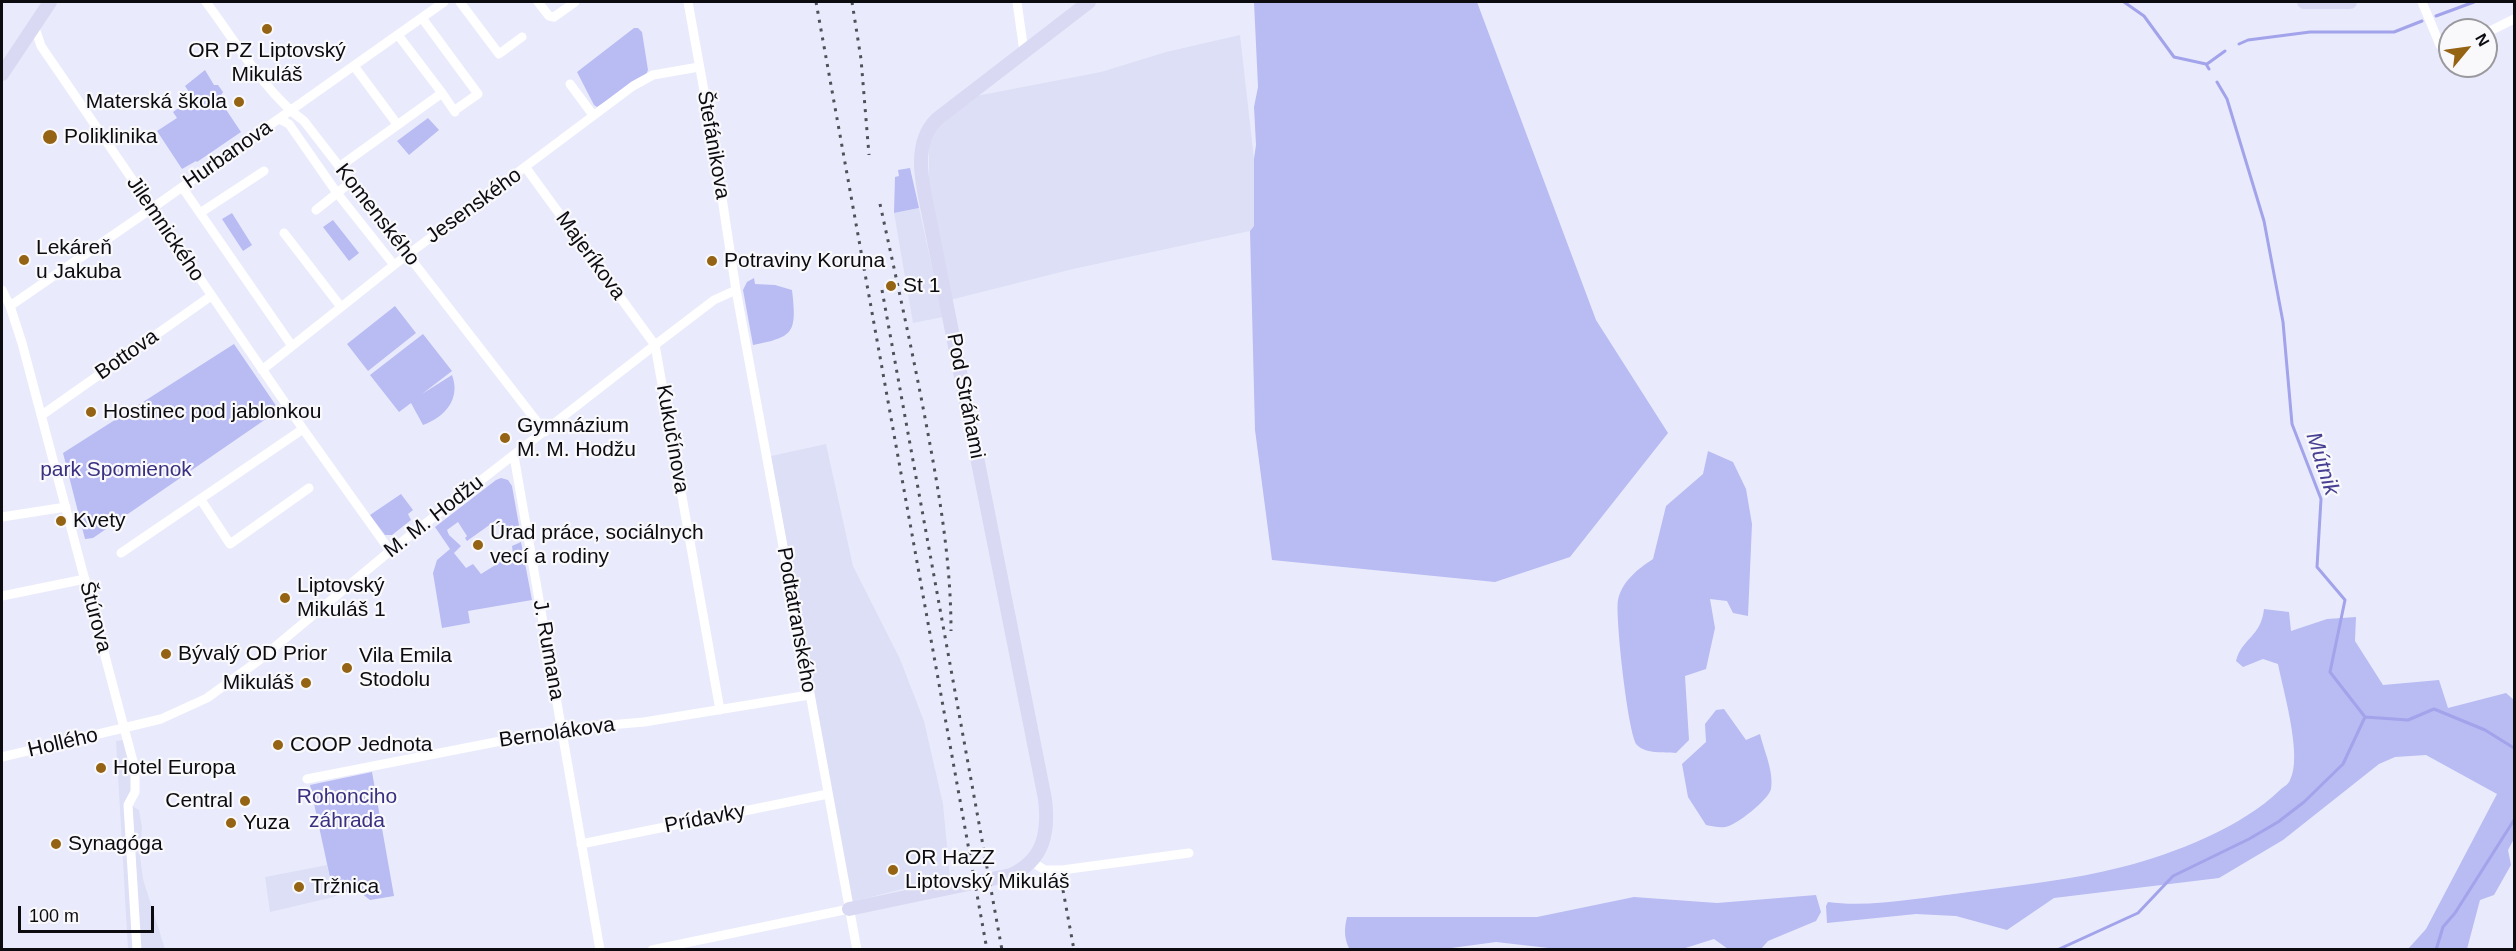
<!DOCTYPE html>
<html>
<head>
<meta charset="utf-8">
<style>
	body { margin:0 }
	#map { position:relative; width:2516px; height:951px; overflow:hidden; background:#e9ebfc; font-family:Arial,sans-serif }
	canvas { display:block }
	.frame { position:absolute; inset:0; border:3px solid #0b0b10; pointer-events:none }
	.north { position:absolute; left:2438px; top:18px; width:60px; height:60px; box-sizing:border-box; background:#f9f9fc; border:2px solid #9a9a9e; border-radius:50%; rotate:61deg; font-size:16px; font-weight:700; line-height:24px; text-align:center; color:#0b0b10 }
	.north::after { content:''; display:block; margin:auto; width:21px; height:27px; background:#946314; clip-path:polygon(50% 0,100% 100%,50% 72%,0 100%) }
	.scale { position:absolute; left:18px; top:906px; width:136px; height:27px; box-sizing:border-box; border:3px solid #0b0b10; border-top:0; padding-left:8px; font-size:18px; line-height:21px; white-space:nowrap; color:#0b0b10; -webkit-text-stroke:4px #f9f9fc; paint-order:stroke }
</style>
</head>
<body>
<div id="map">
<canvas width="2516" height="951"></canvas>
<div class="frame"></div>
<div class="north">N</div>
<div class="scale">100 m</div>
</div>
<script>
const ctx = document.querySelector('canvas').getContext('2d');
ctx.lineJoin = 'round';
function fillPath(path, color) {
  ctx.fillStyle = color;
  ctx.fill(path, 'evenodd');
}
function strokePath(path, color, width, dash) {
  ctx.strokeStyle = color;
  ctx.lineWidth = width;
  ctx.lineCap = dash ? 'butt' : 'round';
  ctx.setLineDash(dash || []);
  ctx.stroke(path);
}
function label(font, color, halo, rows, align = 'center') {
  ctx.font = font + ' Arial,sans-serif';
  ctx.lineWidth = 4.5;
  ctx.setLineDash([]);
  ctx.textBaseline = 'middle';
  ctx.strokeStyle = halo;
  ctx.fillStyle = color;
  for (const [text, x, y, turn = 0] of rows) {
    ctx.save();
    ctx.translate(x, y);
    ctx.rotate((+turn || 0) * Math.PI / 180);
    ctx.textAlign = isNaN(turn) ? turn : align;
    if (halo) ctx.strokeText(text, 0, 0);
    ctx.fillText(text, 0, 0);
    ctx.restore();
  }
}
fillPath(new Path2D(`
	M 1240,35 L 1254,159 L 1254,226 L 1250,231 L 1073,269 L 950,300 L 929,181 L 929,138 L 942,122 L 976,96 L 1101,72 L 1166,52 Z
	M 919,208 L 943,317 L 913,323 L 894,213 Z
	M 826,444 L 853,566 L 900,659 L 924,721 L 943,804 L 950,877 L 851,902 L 771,456 Z
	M 132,739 L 132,806 L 139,810 L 142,827 L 140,856 L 143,879 L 165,949 L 128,949 L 116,741 Z
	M 327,865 L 334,897 L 270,912 L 265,877 Z`), '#dddff6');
fillPath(new Path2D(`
	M 1254,2 L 1477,2 L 1596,320 L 1668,433 L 1570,557 L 1495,582 L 1272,560 L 1255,430 L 1250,231 L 1254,226 L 1254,159 L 1256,145 L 1254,107 L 1258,87 Z
	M 634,28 L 638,28 L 642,32 L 648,70 L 646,75 L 597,107 L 594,105 L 577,72 Z
	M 205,70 L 214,85 L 218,85 L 223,92 L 219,99 L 241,132 L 197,162 L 196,161 L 182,169 L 157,131 L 177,118 L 173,112 L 183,105 L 181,101 L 191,95 L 185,86 Z
	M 428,118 L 439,130 L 409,155 L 397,141 Z
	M 910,168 L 919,208 L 894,213 L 895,177 L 899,176 L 898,170 Z
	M 232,213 L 252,245 L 243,251 L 222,219 Z
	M 333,220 L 359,253 L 349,261 L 323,227 Z
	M 754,278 L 755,284 L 775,285 L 792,290 C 797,333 794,337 753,345 L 743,290 L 747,282 Z
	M 395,306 L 416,333 L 368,371 L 347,344 Z
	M 423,334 L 452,371 L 422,394 L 452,375 C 461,399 445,417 423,425 L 411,403 L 399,412 L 370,375 Z
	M 234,344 L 279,410 L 93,538 L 85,539 L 63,453 Z
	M 1708,451 L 1733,462 L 1746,489 L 1752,524 L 1748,616 L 1733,613 L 1727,601 L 1710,599 L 1715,628 L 1706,669 L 1685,676 L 1689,740 L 1676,753 C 1664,752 1646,754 1637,745 C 1628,735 1615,616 1618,600 C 1622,581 1638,569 1653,559 L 1666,506 L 1703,474 Z
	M 501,478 L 508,480 L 512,486 L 520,531 L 507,537 L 495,521 L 467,541 L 465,538 L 467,536 L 458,522 L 447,530 L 449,535 L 461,546 L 454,553 L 466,568 L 473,564 L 481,574 L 513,554 L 512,546 L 521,542 L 532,600 L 468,611 L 470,623 L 442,628 L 433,573 L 437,560 L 450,549 L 435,527 L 496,480 Z
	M 401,494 L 413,510 L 408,514 L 411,520 L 392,535 L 385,535 L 370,515 Z
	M 2264,609 L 2289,612 L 2291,631 L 2327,619 L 2356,617 L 2355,641 L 2383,685 L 2439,680 L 2448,708 L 2506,693 L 2514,700 L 2514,839 L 2508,850 L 2511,865 L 2494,895 L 2480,900 L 2467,949 L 2408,949 L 2426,929 L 2497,794 L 2426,755 L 2395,757 L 2379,764 L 2283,840 L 2219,878 L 2054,898 L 2007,930 L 1956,916 L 1916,914 L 1827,923 L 1826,906 L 1828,902 C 1869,908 1927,897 1969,892 C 2020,885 2072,880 2122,867 C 2174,854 2242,827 2280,790 C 2283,787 2289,784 2290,780 C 2303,757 2283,690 2278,664 L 2263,659 L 2243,667 L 2236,661 C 2242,638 2261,637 2264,609 Z
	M 1724,709 L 1746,740 L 1760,734 C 1764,751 1774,771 1771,789 C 1769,799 1736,826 1725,827 C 1720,828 1712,826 1706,825 L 1688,797 L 1682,764 L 1706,742 L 1705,724 L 1716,710 Z
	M 372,772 L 394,896 L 370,900 L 356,889 L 334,896 L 310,785 Z
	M 1816,895 L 1821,912 L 1816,921 L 1768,941 L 1761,949 L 1728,949 L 1714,939 L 1679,950 L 1566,950 L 1496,942 L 1444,949 L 1350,950 C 1344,939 1344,929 1347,917 L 1537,917 L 1634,897 L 1717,903 Z`), '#b9bbf3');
strokePath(new Path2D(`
	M 2124,2 L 2144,16 L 2174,57 L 2206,64 L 2209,69
	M 2436,16 L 2474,2
	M 2239,44 L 2248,40 L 2310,32 L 2394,32 L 2422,21
	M 2207,64 L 2225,51
	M 2217,82 L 2227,99 L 2264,221 L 2283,322 L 2292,424 L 2321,499 L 2317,567 L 2345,600 L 2330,672 L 2365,717 L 2408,720 L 2434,709 L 2485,730 L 2514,748
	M 2057,950 L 2138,913 L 2173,876 L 2249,839 L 2278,822 L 2304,802 L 2343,764 L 2365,717
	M 2436,950 L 2443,927 L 2455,913 L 2514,820`), '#a2a3ea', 3);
strokePath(new Path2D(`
	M 206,2 C 234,39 266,94 304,121 L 545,432
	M 460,2 L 499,54 L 522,37
	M 538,2 L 549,16 L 554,17 L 575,2
	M 688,2 L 715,152 L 736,290 L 857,950
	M 1017,2 L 1024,52
	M 2422,2 L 2440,45 L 2450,50
	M 422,18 L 478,94 L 458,108
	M 34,25 L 41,46 L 303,429 L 390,551
	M 2486,33 L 2514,19
	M 398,35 L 442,93
	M 354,66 L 397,124
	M 570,84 L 593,115
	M 279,119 L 289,124 L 337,193 L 394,265
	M 339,167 L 442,93 L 455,112
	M 526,168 L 655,345 L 720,710
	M 182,187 L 292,346
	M 316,210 L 351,182
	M 200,213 L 264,171
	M 284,233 L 341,307
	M 2,290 L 10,306 L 22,343 L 135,769 L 135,792 L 128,805 L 137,950
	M 10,306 L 151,209 L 444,2
	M 262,370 L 394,265 L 633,86 L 653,75 L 699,67
	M 42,415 L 211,296
	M 514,456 L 600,950
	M 201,500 L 230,544 L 309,488
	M 2,517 L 66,507
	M 121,553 L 303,429
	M 2,596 L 85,579
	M 2,757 L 161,719 L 207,698 L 258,661 L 390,551 L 655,345 L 714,300 L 736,290
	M 307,779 L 562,729 L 644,722 L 809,695
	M 581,844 L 828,794
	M 1032,862 L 1045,870 L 1062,870 L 1189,853
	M 652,950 L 849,909`), '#fff', 9);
strokePath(new Path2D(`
	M 2304,2 L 2350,2
	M 2,74 L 50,2
	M 849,909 L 1011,875 C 1044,860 1049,832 1045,799 L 932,231 C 926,196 908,147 937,119 L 1089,2`), '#d9d9f3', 14);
strokePath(new Path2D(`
	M 816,2 L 987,950
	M 852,2 L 861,59 L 869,155
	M 880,204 C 896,277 912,349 926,423 C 939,492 951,560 951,631
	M 882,290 L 1002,950
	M 1063,890 L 1074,950`), '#4f5058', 3, [3, 6]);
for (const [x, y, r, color] of [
	[267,29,6,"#946314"],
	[239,102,6,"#946314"],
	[50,137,8,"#946314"],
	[24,260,6,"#946314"],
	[712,261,6,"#946314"],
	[891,286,6,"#946314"],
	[91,412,6,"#946314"],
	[505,438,6,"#946314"],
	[61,521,6,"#946314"],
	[478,545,6,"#946314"],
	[285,598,6,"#946314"],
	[166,654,6,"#946314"],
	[347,668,6,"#946314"],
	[306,683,6,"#946314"],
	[278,745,6,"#946314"],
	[101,768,6,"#946314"],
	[245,801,6,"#946314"],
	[231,823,6,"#946314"],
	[56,844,6,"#946314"],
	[893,870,6,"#946314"],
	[299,887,6,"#946314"]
]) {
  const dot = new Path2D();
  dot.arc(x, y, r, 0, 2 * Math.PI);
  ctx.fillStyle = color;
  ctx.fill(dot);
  strokePath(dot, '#f9f9fc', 2);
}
label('21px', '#0b0b10', '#f9f9fc', [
	["OR PZ Liptovský",267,51,"center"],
	["Mikuláš",267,75,"center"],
	["Materská škola",227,102,"right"],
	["Poliklinika",64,137],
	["Lekáreň",36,248],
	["u Jakuba",36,272],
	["Potraviny Koruna",724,261],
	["St 1",903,286],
	["Hostinec pod jablonkou",103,412],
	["Gymnázium",517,426],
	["M. M. Hodžu",517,450],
	["Kvety",73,521],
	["Úrad práce, sociálnych",490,533],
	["vecí a rodiny",490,557],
	["Liptovský",297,586],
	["Mikuláš 1",297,610],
	["Bývalý OD Prior",178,654],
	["Vila Emila",359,656],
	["Stodolu",359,680],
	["Mikuláš",294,683,"right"],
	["COOP Jednota",290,745],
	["Hotel Europa",113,768],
	["Central",233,801,"right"],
	["Yuza",243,823],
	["Synagóga",68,844],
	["OR HaZZ",905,858],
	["Liptovský Mikuláš",905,882],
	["Tržnica",311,887]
], 'left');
label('21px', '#0b0b10', '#f9f9fc', [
	["Štefánikova",713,145,80],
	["Hurbanova",228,155,-35],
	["Jesenského",474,206,-36],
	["Komenského",377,215,52],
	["Jilemnického",165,229,56],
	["Majeríkova",590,256,54],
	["Bottova",127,355,-35],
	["Pod Stráňami",965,396,79],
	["Kukučínova",672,439,80],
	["M. M. Hodžu",434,517,-38],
	["Štúrova",95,617,75],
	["Podtatranského",796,620,80],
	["J. Rumana",548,650,80],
	["Bernolákova",557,733,-8],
	["Hollého",63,743,-13],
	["Prídavky",705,819,-11]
]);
label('21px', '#393081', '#f9f9fc', [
	["park Spomienok",116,470],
	["Rohonciho",347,797],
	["záhrada",347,821]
]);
label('italic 22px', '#474092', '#f9f9fc', [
	["Mútnik",2322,464,72]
]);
</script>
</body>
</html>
